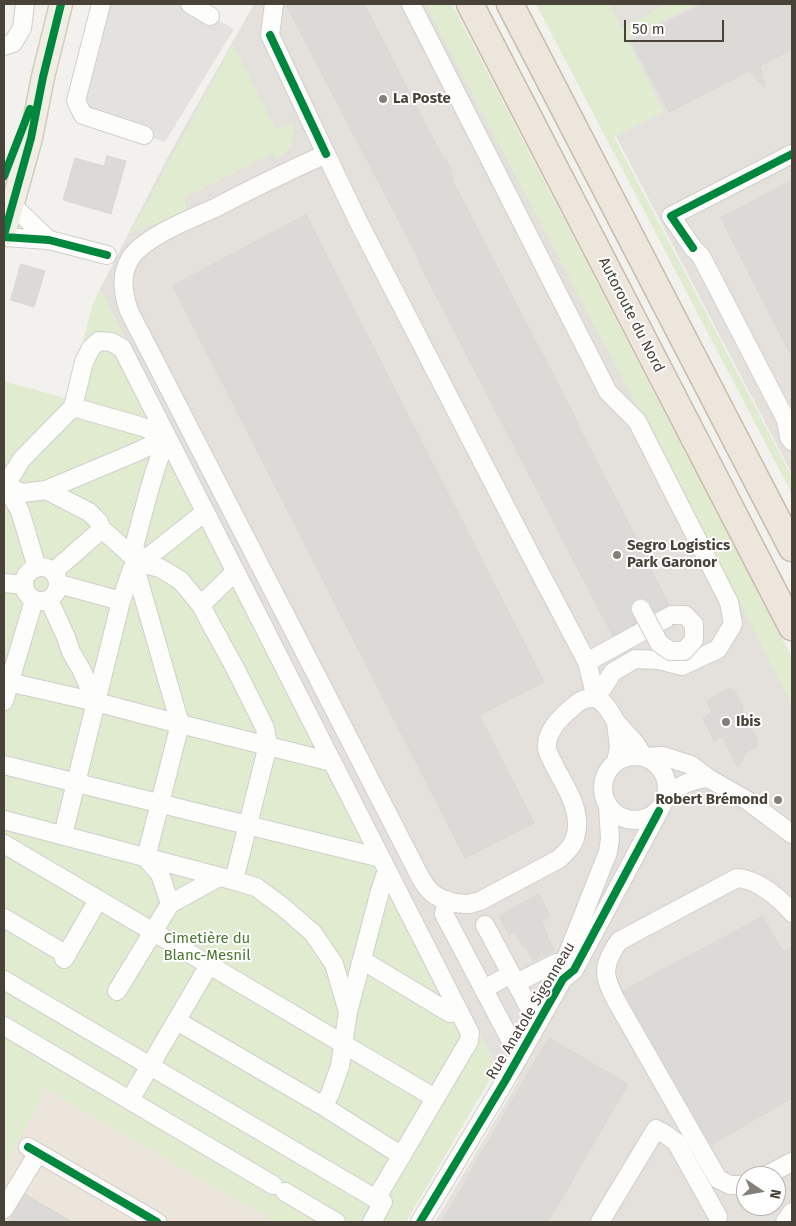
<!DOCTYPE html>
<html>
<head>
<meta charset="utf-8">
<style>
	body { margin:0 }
	#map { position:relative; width:796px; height:1226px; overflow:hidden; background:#f2f1ed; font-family:"Fira Sans",sans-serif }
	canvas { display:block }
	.frame { position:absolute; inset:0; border:5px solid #484239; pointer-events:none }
	.north { position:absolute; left:736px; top:1166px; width:50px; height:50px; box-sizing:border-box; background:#fff; border:1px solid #b6b3b0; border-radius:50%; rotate:102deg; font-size:14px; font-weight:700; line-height:20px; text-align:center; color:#484239 }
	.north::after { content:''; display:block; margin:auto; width:18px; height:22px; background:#847f78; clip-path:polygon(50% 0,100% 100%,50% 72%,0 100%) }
	.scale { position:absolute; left:624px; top:20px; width:100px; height:22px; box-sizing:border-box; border:2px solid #484239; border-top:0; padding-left:6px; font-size:15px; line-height:18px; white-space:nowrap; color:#484239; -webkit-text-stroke:4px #fff; paint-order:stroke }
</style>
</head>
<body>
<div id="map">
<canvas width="796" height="1226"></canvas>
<div class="frame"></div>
<div class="north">N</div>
<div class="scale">50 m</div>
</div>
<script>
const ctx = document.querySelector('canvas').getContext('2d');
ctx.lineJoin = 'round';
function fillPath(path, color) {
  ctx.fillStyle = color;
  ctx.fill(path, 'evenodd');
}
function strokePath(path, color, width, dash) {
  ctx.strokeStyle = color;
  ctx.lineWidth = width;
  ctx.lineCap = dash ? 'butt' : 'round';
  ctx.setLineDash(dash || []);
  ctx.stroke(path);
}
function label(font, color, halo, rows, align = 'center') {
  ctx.font = font + ' "Fira Sans",sans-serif';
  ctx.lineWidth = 4;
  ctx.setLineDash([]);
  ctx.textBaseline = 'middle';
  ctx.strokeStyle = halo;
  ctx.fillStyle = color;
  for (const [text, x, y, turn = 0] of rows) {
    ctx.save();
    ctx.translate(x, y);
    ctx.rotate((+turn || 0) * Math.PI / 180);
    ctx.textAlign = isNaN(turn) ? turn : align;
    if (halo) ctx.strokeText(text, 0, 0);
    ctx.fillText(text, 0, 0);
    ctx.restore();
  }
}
fillPath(new Path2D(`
	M 47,1090 L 274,1222 L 4,1222 L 4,1166 Z`), '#ece5db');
fillPath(new Path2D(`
	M 254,4 L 450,4 L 792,672 L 792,1222 L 435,1222 L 519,1080 L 497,1067 L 100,289 L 171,151 ZM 746,1176 L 776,1176 L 776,1206 L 746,1206 Z
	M 547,4 L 792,4 L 792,474 Z`), '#e4e1dd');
fillPath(new Path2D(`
	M 425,4 L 452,4 L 792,658 L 792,705 L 719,562 Z
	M 536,4 L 609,4 L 622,28 L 666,4 L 696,4 L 627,39 L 664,112 L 614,137 L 792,477 L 792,494 Z
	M 233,44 L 276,130 L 293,123 C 294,143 293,148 276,159 L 272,153 L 185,198 L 186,211 L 130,234 Z
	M 100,289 L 497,1067 L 406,1222 L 274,1222 L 47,1090 L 4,1166 L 4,381 L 68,399 L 92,306 Z`), '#e0ebcf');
fillPath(new Path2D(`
	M 101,4 L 190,4 L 234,29 L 165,142 L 83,115 Z
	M 629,4 L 658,4 L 635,16 Z`), '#e4e2de');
const building = new Path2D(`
	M 286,4 L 364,4 L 444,160 L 445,159 L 452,172 L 450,173 L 453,179 L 452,180 L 578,423 L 577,424 L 642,549 L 641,550 L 669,605 L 655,612 L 647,600 L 641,598 L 636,600 L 632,604 L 630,609 L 636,623 L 613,636 L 419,263 L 420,262 Z
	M 704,4 L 792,4 L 792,49 L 760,66 L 765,88 L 749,71 L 669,112 L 631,41 Z
	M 107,156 L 126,161 L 111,214 L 63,200 L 75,158 L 104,166 Z
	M 792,181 L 792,356 L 767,309 L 721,218 Z
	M 306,215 L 544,682 L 479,715 L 534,823 L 465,858 L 173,286 Z
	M 21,264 L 45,271 L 34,307 L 11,300 Z
	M 731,688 L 733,691 L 734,690 L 743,706 L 741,707 L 758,742 L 756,743 L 758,746 L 746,752 L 738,767 L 722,736 L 714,741 L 703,718 L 712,712 L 707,703 L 708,702 L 708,700 Z
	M 539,894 L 550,916 L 541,921 L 548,935 L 546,935 L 554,950 L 533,961 L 526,946 L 523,947 L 515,932 L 509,935 L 499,916 L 508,911 Z
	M 763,917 L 783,952 L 792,947 L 792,1098 L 711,1145 L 623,991 Z
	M 549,1038 L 628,1084 L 548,1222 L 442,1222 Z
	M 25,1194 L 72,1222 L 7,1222 L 13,1215 Z`);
fillPath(building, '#dcdad6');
strokePath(building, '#dad8d3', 1);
const minor = new Path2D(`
	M 101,4 L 76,101 L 83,115 L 144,135
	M 190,4 L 210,16
	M 274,4 L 270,35 L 326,154
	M 411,4 L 608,392 L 637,421 L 729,602 L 733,624 L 718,649 L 682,666 L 659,660 L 635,659 L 613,672 L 596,698
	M 4,46 L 13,43 L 22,28 L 25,4
	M 792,154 L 671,216 L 693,248 L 701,256 L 786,420 L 789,437 L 792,441
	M 12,205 L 49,240
	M 4,237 L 49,240 L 107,255
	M 73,407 L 143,427 L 167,437
	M 6,486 L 23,493 L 46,490 L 139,451 L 167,437
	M 6,486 L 20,511 L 37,568
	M 4,489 L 21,460 L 73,407 L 84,362 L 91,348 L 99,341 L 111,342 L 122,348 L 470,1033 L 469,1041 L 466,1046 L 376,1199 L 383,1202 L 372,1222
	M 46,490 L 89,512 L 99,522 L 102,529 L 132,556
	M 137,553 L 134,547 C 144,509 153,472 167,437
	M 147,558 L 205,512
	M 148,565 L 160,568 L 180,580 L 201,605 L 213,628 L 234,666 L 265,728 L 268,745 L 234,880
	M24 584a17 17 0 1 1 34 0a17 17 0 1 1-34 0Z
	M 136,571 L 180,724 L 146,858 L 160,874 L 170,904
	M 53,572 L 102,529
	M 4,583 L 24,585
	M 59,584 L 121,601
	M 49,600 L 66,637 L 71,652 L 81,669 L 96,702
	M 201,605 L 235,572
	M 587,662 L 672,615
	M 4,681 L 96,702 L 180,724 L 332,762
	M 596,698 L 587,662 L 528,550 L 359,223 L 326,154 C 288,171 251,189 215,208 C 192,218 142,238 130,259 C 120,276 123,293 129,311 L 411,859 C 417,870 421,881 429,890 C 437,899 456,905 469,904 C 473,903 476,902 480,901 L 559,859 C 565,853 573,846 575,838 C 583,813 567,789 556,769 C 553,762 548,755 547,748 C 546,733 557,721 567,712 C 575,705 582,697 593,698 C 605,699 611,714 616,722
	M 4,701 L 34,600
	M603 788a32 32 0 1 1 64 0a32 32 0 1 1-64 0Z
	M 645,757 L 663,756 L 691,765 L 708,778 L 748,801 L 792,834
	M 616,762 L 619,748 L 616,722 L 635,743 L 644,757
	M 4,765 L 381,858
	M 667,796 C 678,786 693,779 708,778
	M 4,820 L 232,880 L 256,887 L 283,907 L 313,933 L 334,964 L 348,1012 L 340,1066 L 330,1094 L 323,1106
	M 63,835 L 121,601 L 132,569
	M 4,844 L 435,1098
	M 447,900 L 444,914 L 511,1041
	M 4,918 L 67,955
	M 485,925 L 531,1011
	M 64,959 L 98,900
	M 362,960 L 450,1013 L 458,1010
	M 563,979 L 563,966 L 608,852 L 610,839 L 608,806
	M 4,980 L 376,1199
	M 516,983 L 556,963 L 563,966
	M 484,989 L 511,974
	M 117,991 L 170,904 L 219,877
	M 348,1012 L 380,891 L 387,870
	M 177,1021 L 323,1106 L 402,1156
	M 4,1026 L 273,1185
	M 130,1100 L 209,965
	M 28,1147 L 157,1222
	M 765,1176 L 792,1162
	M 746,1185 L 730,1185 L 718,1179 L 618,1004 C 603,976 601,967 619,941 L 737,878 C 757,879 780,898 792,913
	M 285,1192 L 336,1222
	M 4,1209 L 38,1153
	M 420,1222 L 505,1081 L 563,979 L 574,970 L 659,811
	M 600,1222 L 656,1129 L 665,1134 L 676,1142 L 718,1217
	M 785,1222 L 792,1212`);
const major = new Path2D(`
	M 4,235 L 31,138 L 43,77 L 61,4`);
const highway = new Path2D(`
	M 470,4 L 792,627
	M 510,4 L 792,548`);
strokePath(minor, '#d0cfcb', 20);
strokePath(major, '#d3ccbc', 25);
strokePath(highway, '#c8bdaa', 29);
strokePath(minor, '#fdfdfc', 18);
strokePath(major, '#f1eee5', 22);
strokePath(highway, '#ece6dc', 26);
const minorBridge = new Path2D(`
	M 641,609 L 659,643 L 670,651 L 684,651 L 694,640 L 694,624 L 685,615 L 672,615`);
strokePath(minorBridge, '#d0cfcb', 20, []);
strokePath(minorBridge, '#fdfdfc', 18);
strokePath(new Path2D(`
	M 270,35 L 326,154
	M 4,176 L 30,109
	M 4,235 L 31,138 L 43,77 L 61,4
	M 4,237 L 49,240 L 107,255
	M 693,248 L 671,216 L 792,154
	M 28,1147 L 157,1222
	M 420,1222 L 505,1081 L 563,979 L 574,970 L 659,811`), '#00873e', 8);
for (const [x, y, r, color] of [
	[383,99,5,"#847f78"],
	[617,555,5,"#847f78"],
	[726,722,5,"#847f78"],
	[778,800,5,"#847f78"]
]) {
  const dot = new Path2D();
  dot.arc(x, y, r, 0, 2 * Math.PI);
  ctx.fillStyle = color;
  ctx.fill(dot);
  strokePath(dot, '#fff', 2);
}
label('bold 15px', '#484239', '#fff', [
	["La Poste",393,99],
	["Segro Logistics",627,546],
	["Park Garonor",627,563],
	["Ibis",736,722],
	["Robert Brémond",768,800,"right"]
], 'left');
label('15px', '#484239', '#fff', [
	["Autoroute du Nord",631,315,63],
	["Rue Anatole Sigonneau",531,1011,-59]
]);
label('15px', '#4c7730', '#fff', [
	["Cimetière du",207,939],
	["Blanc-Mesnil",207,956]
]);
</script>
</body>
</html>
